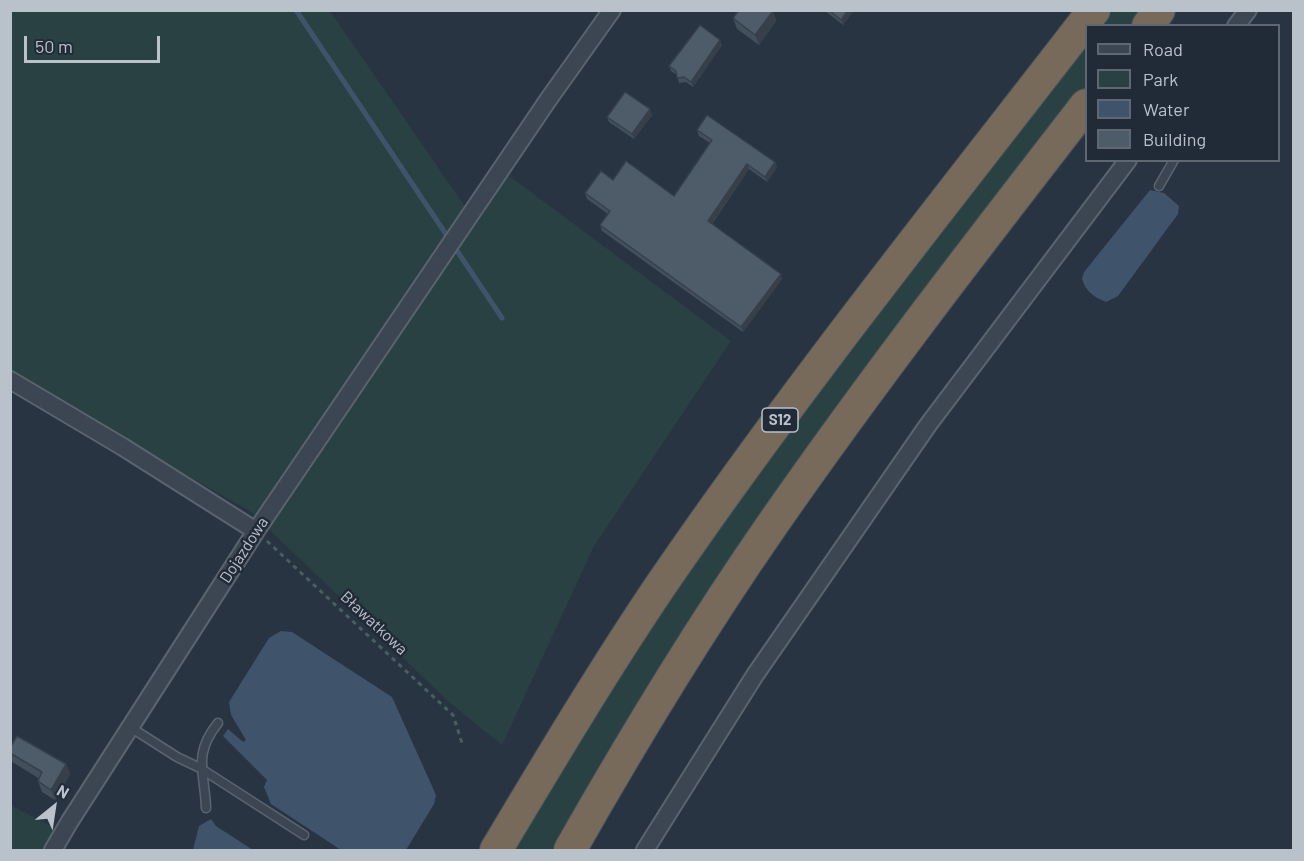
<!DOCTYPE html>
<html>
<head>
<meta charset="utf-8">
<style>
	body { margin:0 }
	#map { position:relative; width:1304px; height:861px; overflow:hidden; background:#283442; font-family:Barlow,sans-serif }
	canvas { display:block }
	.frame { position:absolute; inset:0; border:12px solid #b9c1cb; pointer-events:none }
	.legend { position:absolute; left:1085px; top:24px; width:195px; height:138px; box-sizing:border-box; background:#212b37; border:2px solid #5e6772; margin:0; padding:8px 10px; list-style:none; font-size:18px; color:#b9c1cb }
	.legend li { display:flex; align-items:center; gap:12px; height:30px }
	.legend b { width:30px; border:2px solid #5e6772 }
	.north { position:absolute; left:24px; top:777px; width:60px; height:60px; -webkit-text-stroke:4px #212b37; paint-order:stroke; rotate:30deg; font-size:16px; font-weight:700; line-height:24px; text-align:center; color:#b9c1cb }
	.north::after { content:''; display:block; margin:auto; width:21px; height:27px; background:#b9c1cb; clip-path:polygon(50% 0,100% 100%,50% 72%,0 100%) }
	.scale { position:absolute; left:24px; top:36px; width:136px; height:27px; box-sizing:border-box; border:3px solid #b9c1cb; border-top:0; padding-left:8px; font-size:18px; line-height:21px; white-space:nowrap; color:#b9c1cb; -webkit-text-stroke:4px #212b37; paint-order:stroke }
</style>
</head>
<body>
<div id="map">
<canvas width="1304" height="861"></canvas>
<div class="frame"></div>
<ul class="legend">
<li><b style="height:8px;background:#3c4652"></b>Road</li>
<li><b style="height:16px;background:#2a4143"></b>Park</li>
<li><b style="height:16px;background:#3f536a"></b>Water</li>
<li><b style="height:16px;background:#4e5c6a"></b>Building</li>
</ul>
<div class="north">N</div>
<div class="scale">50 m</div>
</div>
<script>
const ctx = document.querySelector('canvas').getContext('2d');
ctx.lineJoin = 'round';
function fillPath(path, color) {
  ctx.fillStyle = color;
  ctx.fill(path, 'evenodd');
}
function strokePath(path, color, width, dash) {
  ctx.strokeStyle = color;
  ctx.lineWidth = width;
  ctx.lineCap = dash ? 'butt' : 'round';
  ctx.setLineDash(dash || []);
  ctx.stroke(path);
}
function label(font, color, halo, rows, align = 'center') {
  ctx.font = font + ' Barlow,sans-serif';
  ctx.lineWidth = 5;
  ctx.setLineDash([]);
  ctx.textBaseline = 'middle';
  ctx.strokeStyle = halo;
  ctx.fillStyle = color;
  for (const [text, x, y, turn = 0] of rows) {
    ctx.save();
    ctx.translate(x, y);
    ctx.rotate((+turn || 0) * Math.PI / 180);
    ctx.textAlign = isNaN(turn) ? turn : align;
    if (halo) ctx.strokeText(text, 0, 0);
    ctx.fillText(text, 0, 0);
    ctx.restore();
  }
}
fillPath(new Path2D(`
	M 11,10 L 330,11 L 464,205 L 477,218 L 508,175 L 731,341 L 594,546 L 502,745 L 449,702 L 251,512 L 11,374 Z
	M 1107,11 L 1146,11 L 1135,25 L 1095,26 Z
	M 1086,37 L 1086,88 L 999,202 L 555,850 L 511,850 L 607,689 L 732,506 Z
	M 10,805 L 55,828 L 44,850 L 11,850 Z`), '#2a4143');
fillPath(new Path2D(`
	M 1150,190 L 1164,193 L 1179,206 L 1178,214 L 1118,296 L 1106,302 C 1094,297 1086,292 1082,279 L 1084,272 Z
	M 281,631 L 292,632 L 392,697 L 436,795 L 434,804 L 406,850 L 341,850 L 271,804 L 264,787 L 267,780 L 223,736 L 228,729 L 243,742 L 246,740 L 231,715 L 229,702 L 269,638 Z
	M 211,819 L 216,826 L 253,850 L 193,850 L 199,826 Z`), '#3f536a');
strokePath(new Path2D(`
	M 296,10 L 502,318`), '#3f536a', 5);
const lane = new Path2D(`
	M 1159,186 L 1174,160
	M 130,727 L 177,757 L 200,768 L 304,835
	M 206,808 C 205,773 192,755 218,723`);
const street = new Path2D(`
	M 1236,26 L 1248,10
	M 10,380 L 123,447 L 256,531
	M 53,850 L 70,821 L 256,531 L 548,100 L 612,10
	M 645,850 L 755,675 L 928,425 L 1128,160`);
const highway = new Path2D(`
	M 1148,26 L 1159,10
	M 496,850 C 550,760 604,669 663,582 C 798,385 948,199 1094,10
	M 570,850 C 633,739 699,630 772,525 C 872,381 979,243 1086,105`);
strokePath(lane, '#5a646f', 11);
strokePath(street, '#5a646f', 20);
strokePath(highway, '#47515c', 34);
strokePath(new Path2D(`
	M 267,541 L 453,715 L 462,743`), '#485e5f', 3, [4.5, 4.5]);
strokePath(lane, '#3c4652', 8);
strokePath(street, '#3c4652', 16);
strokePath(highway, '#776a5a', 32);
fillPath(new Path2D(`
	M 824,10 L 854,10 L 843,25 Z
	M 773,11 L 776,21 L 759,45 L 737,29 L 733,18 Z
	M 722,45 L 693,87 L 686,82 L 679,83 L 677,75 L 671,71 L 669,66 Z
	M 652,115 L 634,139 L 609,122 L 607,117 Z
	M 697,130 L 775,162 L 777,167 L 767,182 L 749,169 L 712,224 L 782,279 L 743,332 L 602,231 L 600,225 L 608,214 L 587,199 L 585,193 L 613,180 L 674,196 L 710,143 L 699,136 Z
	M 10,748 L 66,764 L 70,774 L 55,800 L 42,792 L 38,781 L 40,779 L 12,762 L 10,758 Z`), '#434f5b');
fillPath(new Path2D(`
	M 848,10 L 854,10 L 843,25 L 841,20 Z
	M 773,11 L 776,21 L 759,45 L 755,35 Z
	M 720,40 L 722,45 L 693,87 L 691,82 Z
	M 650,109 L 652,115 L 634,139 L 632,134 Z
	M 775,162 L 777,167 L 767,182 L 765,177 Z
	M 747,164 L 749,169 L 710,226 L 708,221 Z
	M 781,274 L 782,279 L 743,332 L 741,327 Z
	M 66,764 L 70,774 L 55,800 L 51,790 Z`), '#37404a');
const building = new Path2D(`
	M 739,10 L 772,10 L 773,11 L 755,35 L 733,18 Z
	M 829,10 L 848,10 L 841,20 Z
	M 700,25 L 720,40 L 691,82 L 684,77 L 677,78 L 676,71 L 669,66 Z
	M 625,92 L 650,109 L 632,134 L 607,117 Z
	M 707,115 L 775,162 L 765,177 L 747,164 L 708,221 L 781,274 L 741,327 L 600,225 L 610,211 L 585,193 L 601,171 L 613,180 L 626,161 L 674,196 L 712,140 L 697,130 Z
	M 17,736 L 66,764 L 51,790 L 38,781 L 42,772 L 10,753 L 10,748 Z`);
fillPath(building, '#4e5c6a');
strokePath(building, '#37404a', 1.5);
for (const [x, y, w] of [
	[780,420,36]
]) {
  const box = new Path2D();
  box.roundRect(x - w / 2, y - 12, w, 24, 4.5);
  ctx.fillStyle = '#212b37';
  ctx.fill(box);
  strokePath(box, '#b9c1cb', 1.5);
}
label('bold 15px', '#b9c1cb', null, [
	["S12",780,420]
]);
label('16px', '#b9c1cb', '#212b37', [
	["Dojazdowa",244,550,-57],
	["Bławatkowa",374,623,43]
]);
</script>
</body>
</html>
